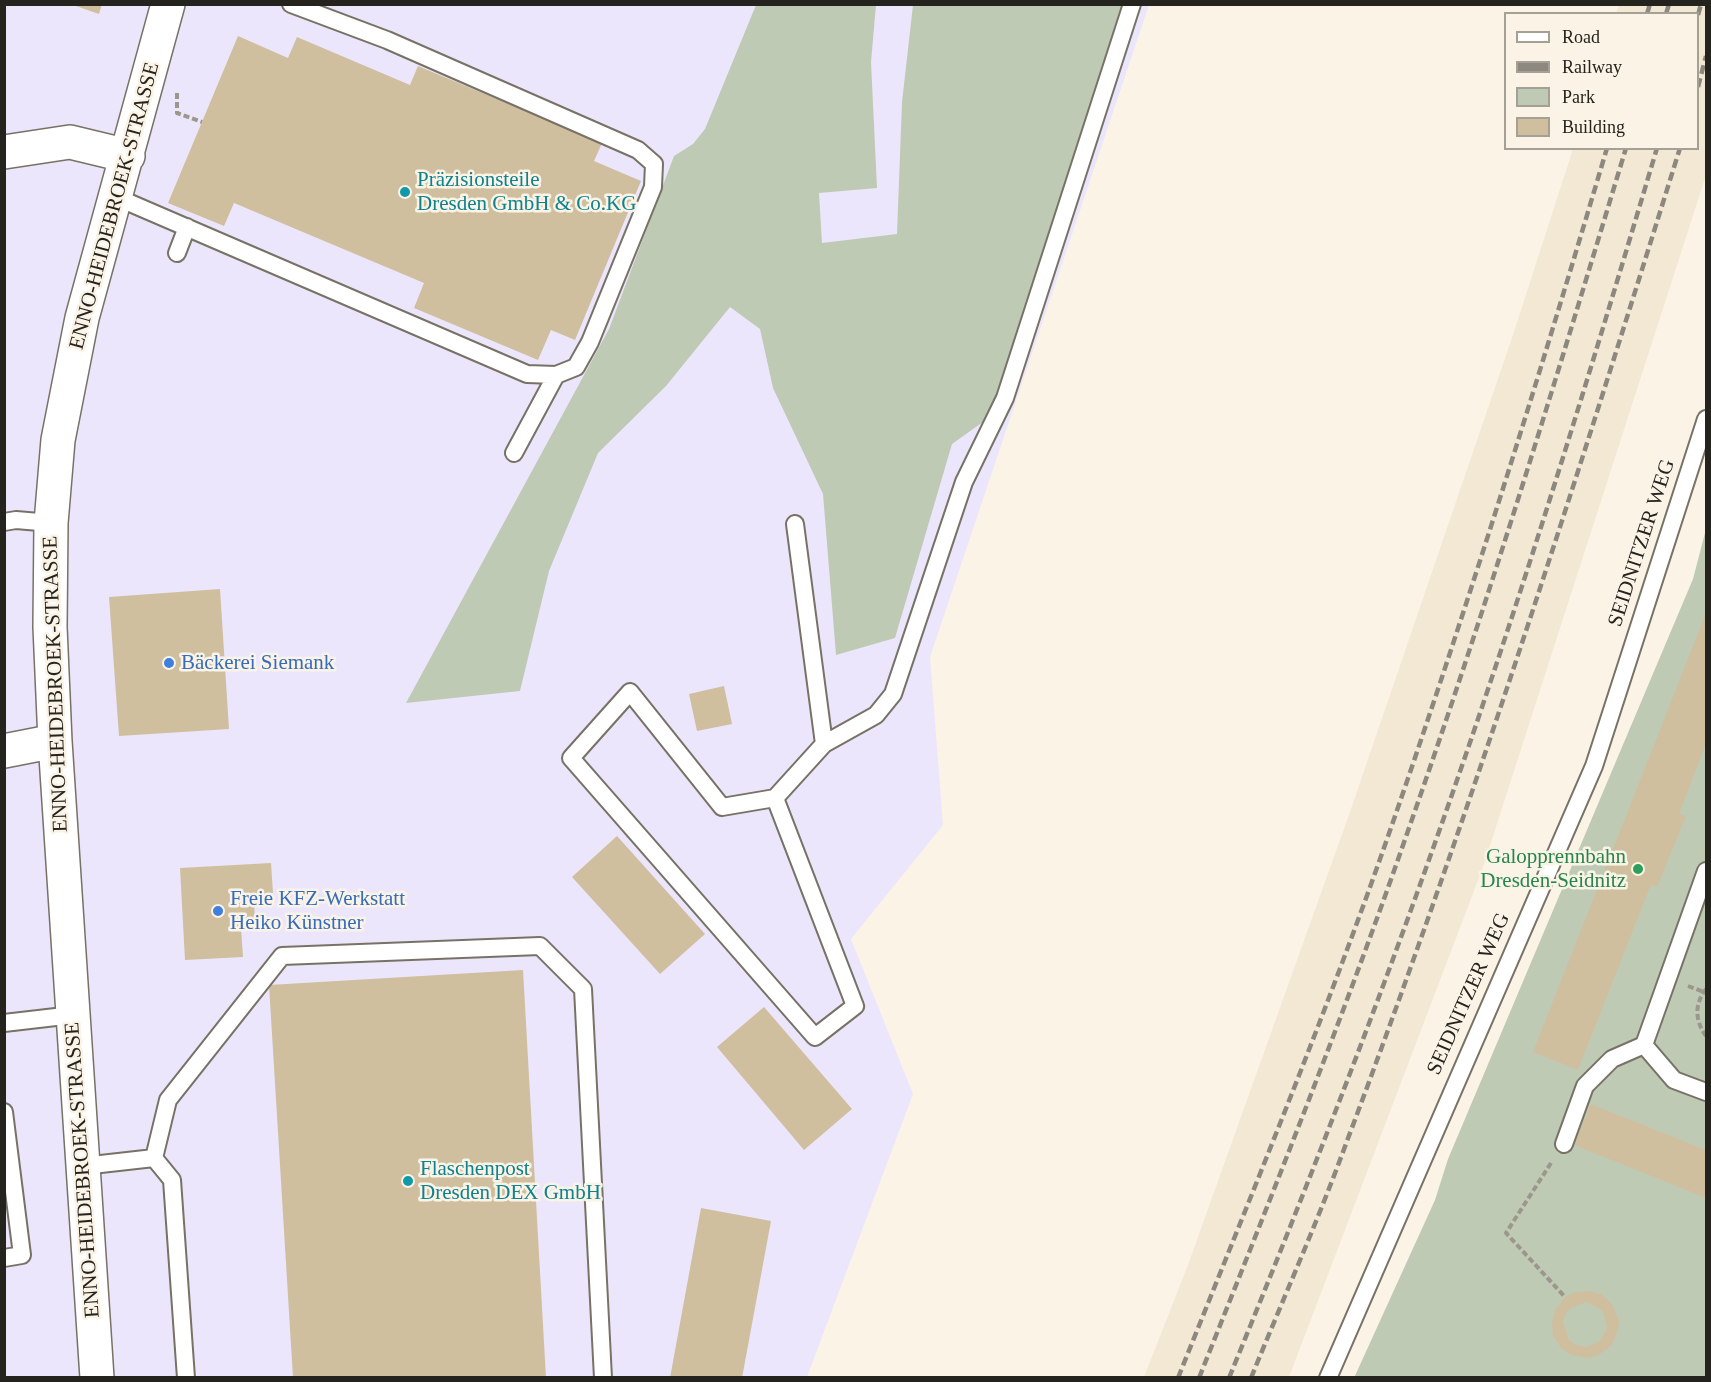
<!DOCTYPE html>
<html>
<head>
<meta charset="utf-8">
<style>
	body { margin:0 }
	#map { position:relative; width:1711px; height:1382px; overflow:hidden; background:#faf3e6; font-family:Georgia,serif }
	canvas { display:block }
	.frame { position:absolute; inset:0; border:6px solid #25231e; pointer-events:none }
	.legend { position:absolute; left:1504px; top:12px; width:195px; height:138px; box-sizing:border-box; background:#faf3e6; border:2px solid #a5a096; margin:0; padding:8px 10px; list-style:none; font-size:18px; color:#25231e }
	.legend li { display:flex; align-items:center; gap:12px; height:30px }
	.legend b { width:30px; border:2px solid #a5a096 }
</style>
</head>
<body>
<div id="map">
<canvas width="1711" height="1382"></canvas>
<div class="frame"></div>
<ul class="legend">
<li><b style="height:8px;background:#fff"></b>Road</li>
<li><b style="height:8px;background:#8d887f"></b>Railway</li>
<li><b style="height:16px;background:#bfcab5"></b>Park</li>
<li><b style="height:16px;background:#cfbf9f"></b>Building</li>
</ul>
</div>
<script>
const ctx = document.querySelector('canvas').getContext('2d');
ctx.lineJoin = 'round';
function fillPath(path, color) {
  ctx.fillStyle = color;
  ctx.fill(path, 'evenodd');
}
function strokePath(path, color, width, dash) {
  ctx.strokeStyle = color;
  ctx.lineWidth = width;
  ctx.lineCap = dash ? 'butt' : 'round';
  ctx.setLineDash(dash || []);
  ctx.stroke(path);
}
function label(font, color, halo, rows, align = 'center') {
  ctx.font = font + ' Georgia,serif';
  ctx.lineWidth = 5;
  ctx.setLineDash([]);
  ctx.textBaseline = 'middle';
  ctx.strokeStyle = halo;
  ctx.fillStyle = color;
  for (const [text, x, y, turn = 0] of rows) {
    ctx.save();
    ctx.translate(x, y);
    ctx.rotate((+turn || 0) * Math.PI / 180);
    ctx.textAlign = isNaN(turn) ? turn : align;
    if (halo) ctx.strokeText(text, 0, 0);
    ctx.fillText(text, 0, 0);
    ctx.restore();
  }
}
fillPath(new Path2D(`
	M 1619,5 L 1706,5 L 1706,175 L 1483,867 L 1289,1377 L 1144,1377 L 1188,1265 L 1350,812 L 1513,335 L 1573,149 L 1698,148 L 1698,14 L 1616,13 Z`), '#f2e8d3');
fillPath(new Path2D(`
	M 5,5 L 1149,5 L 930,657 L 943,825 L 851,939 L 913,1094 L 807,1377 L 5,1378 Z`), '#ece6fc');
fillPath(new Path2D(`
	M 756,5 L 876,5 L 871,62 L 877,188 L 819,193 L 822,243 L 897,234 L 902,102 L 913,5 L 1125,5 L 990,417 L 952,444 L 895,638 L 836,655 L 823,494 L 773,388 L 760,329 L 730,307 L 666,386 L 598,453 L 549,571 L 520,691 L 406,703 L 609,329 L 674,156 L 693,144 L 705,129 Z
	M 1706,529 L 1706,1377 L 1354,1378 L 1435,1200 L 1448,1159 L 1693,579 Z`), '#bfcab5');
fillPath(new Path2D(`
	M 70,4 L 102,4 L 99,14 Z
	M 238,36 L 288,58 L 297,37 L 410,85 L 418,66 L 602,143 L 594,161 L 641,181 L 575,340 L 551,330 L 538,360 L 414,308 L 424,283 L 234,203 L 224,226 L 168,203 Z
	M 220,589 L 229,729 L 119,736 L 109,597 Z
	M 1706,613 L 1706,744 L 1679,814 L 1686,816 L 1657,887 L 1651,884 L 1578,1070 L 1533,1052 Z
	M 724,686 L 732,724 L 697,731 L 689,694 Z
	M 617,836 L 705,934 L 660,974 L 572,877 Z
	M 271,863 L 273,893 L 254,894 L 255,927 L 241,928 L 243,957 L 185,960 L 180,868 Z
	M 523,970 L 546,1378 L 293,1378 L 269,985 Z
	M 764,1007 L 852,1109 L 804,1150 L 717,1047 Z
	M 1591,1104 L 1706,1150 L 1706,1198 L 1574,1145 Z
	M 701,1208 L 771,1221 L 742,1378 L 670,1378 Z
	M 1588,1291 L 1601,1294 L 1612,1304 L 1619,1320 L 1618,1329 L 1612,1345 L 1597,1356 L 1588,1358 L 1571,1355 L 1561,1348 L 1553,1336 L 1552,1323 L 1555,1310 L 1565,1297 L 1575,1292 ZM 1587,1302 L 1603,1311 L 1607,1328 L 1600,1341 L 1587,1347 L 1576,1345 L 1569,1340 L 1563,1323 L 1565,1314 L 1572,1307 Z`), '#cfbf9f');
const lane = new Path2D(`
	M 116,197 L 527,374 L 556,375 L 576,367 L 590,342 L 653,187 L 654,164 L 638,150 L 387,40 L 291,4
	M 177,253 L 187,227
	M 514,453 L 556,375
	M 4,522 L 16,520 L 51,523
	M 824,744 L 876,715 L 893,694 L 964,482 L 1005,398 L 1132,4
	M 775,798 L 722,807 L 630,692 L 571,758 L 815,1037 L 855,1006 L 775,798 L 824,744 L 795,524
	M 1706,871 L 1644,1045 L 1674,1080 L 1706,1092
	M 4,1023 L 73,1015
	M 4,1112 L 22,1255 L 4,1258
	M 1564,1144 L 1585,1086 L 1612,1059 L 1644,1045
	M 154,1158 L 172,1180 L 186,1378
	M 83,1166 L 154,1158 L 168,1100 L 282,956 L 540,946 L 583,989 L 603,1378
	M 1328,1378 L 1594,766 L 1706,419`);
const street = new Path2D(`
	M 4,152 L 70,142 L 128,156
	M 4,751 L 55,741
	M 97,1378 L 55,741 L 50,627 L 51,523 L 58,440 L 82,318 L 168,4`);
strokePath(lane, '#787266', 20);
strokePath(street, '#787266', 36);
strokePath(new Path2D(`
	M 177,93 L 177,113 L 202,122
	M 1688,986 L 1704,992
	M 1706,989 C 1694,1004 1695,1021 1706,1036
	M 1551,1163 L 1506,1233 L 1565,1297`), '#9c978d', 4, [6, 3]);
strokePath(lane, '#fff', 16);
strokePath(street, '#fff', 33);
strokePath(new Path2D(`
	M 1647,14 L 1650,4
	M 1666,14 L 1669,4
	M 1698,15 L 1701,4
	M 1698,87 L 1706,56
	M 1178,1378 C 1252,1193 1328,1010 1393,822 C 1470,599 1540,374 1607,148
	M 1199,1378 C 1272,1195 1345,1013 1409,828 C 1488,603 1557,376 1626,148
	M 1229,1378 C 1302,1200 1372,1021 1436,840 C 1517,612 1588,380 1657,148
	M 1251,1378 C 1283,1299 1318,1221 1347,1141 C 1470,814 1576,482 1680,148`), '#8d887f', 4.5, [9, 4.5]);
for (const [x, y, r, color] of [
	[405,192,6,"#0f9aa8"],
	[169,663,6,"#3f7fe0"],
	[1638,869,6,"#2e9e5b"],
	[218,911,6,"#3f7fe0"],
	[408,1181,6,"#0f9aa8"]
]) {
  const dot = new Path2D();
  dot.arc(x, y, r, 0, 2 * Math.PI);
  ctx.fillStyle = color;
  ctx.fill(dot);
  strokePath(dot, '#faf3e6', 2);
}
label('21px', '#0d838f', '#faf3e6', [
	["Präzisionsteile",417,180],
	["Dresden GmbH & Co.KG",417,204],
	["Flaschenpost",420,1169],
	["Dresden DEX GmbH",420,1193]
], 'left');
label('21px', '#25231e', '#faf3e6', [
	["ENNO-HEIDEBROEK-STRASSE",115,206,-75],
	["SEIDNITZER WEG",1642,543,-72],
	["ENNO-HEIDEBROEK-STRASSE",56,684,-92],
	["SEIDNITZER WEG",1469,994,-66],
	["ENNO-HEIDEBROEK-STRASSE",83,1170,-94]
]);
label('21px', '#366cbe', '#faf3e6', [
	["Bäckerei Siemank",181,663],
	["Freie KFZ-Werkstatt",230,899],
	["Heiko Künstner",230,923]
], 'left');
label('21px', '#27864d', '#faf3e6', [
	["Galopprennbahn",1626,857],
	["Dresden-Seidnitz",1626,881]
], 'right');
</script>
</body>
</html>
